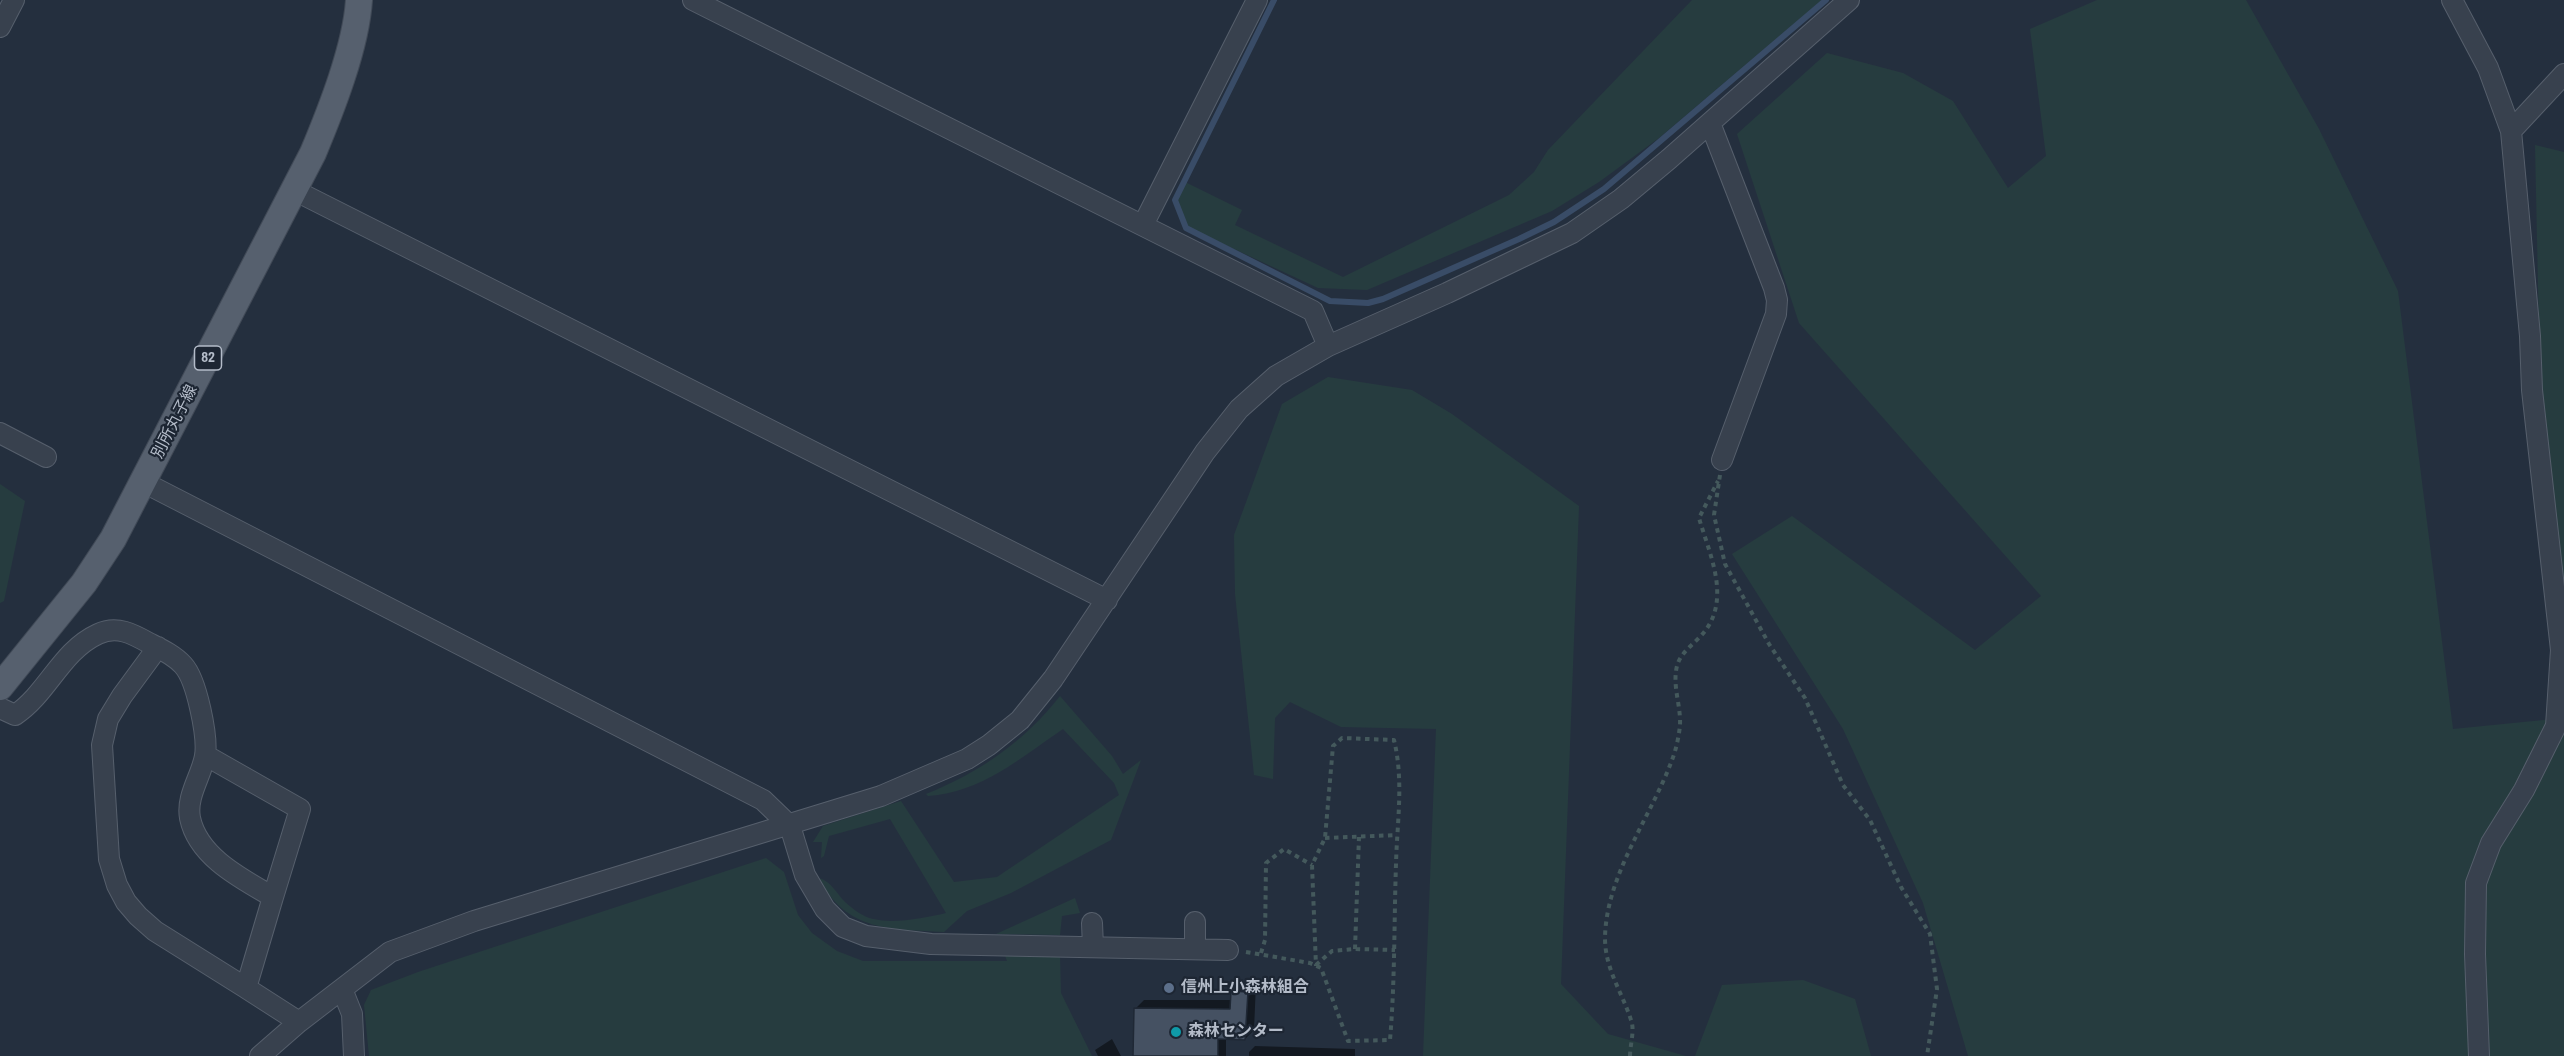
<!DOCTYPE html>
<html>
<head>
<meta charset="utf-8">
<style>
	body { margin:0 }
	canvas { display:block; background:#242f3e }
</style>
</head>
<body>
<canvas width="2564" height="1056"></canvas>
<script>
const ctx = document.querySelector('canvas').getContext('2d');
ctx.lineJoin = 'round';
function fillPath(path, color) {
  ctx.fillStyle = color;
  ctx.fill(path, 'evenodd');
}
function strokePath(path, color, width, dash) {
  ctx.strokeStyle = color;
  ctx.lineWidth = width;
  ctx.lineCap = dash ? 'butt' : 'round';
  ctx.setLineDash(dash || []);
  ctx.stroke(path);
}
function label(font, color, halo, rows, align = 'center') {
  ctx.font = font + ' "Archivo Narrow","Noto Sans JP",sans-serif';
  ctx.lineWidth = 4.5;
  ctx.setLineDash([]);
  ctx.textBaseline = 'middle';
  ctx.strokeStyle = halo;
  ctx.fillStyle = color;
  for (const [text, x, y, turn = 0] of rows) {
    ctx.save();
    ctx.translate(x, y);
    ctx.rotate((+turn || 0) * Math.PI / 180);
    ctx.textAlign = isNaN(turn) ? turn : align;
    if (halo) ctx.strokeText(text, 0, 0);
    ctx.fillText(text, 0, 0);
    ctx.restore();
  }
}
fillPath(new Path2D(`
	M 1692,0 L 1822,0 L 1659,138 L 1599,182 L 1552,211 L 1367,290 L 1318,288 L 1187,227 L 1177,200 L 1185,182 L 1242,210 L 1235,225 L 1343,277 L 1509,195 L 1534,172 L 1548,150 Z
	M 2097,0 L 2246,0 L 2319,129 L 2398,291 L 2453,729 L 2564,718 L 2564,1056 L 1968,1056 L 1923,903 L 1843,729 L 1732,554 L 1792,516 L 1975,650 L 2041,596 L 1799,323 L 1737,134 L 1827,53 L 1903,73 L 1953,101 L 2008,188 L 2046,156 L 2030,29 Z
	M 2535,145 L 2564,152 L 2564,598 L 2541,427 Z
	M 1328,377 L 1412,390 L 1452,414 L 1579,506 L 1561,984 L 1608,1034 L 1686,1056 L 1423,1056 L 1436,729 L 1341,727 L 1290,702 L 1275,718 L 1273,779 L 1254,775 L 1235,594 L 1234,535 L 1282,404 Z
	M 0,484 L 25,501 L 4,601 L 0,603 Z
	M 1060,696 L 1112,756 L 1123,774 L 1141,760 L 1111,840 L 1011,893 L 967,911 L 944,932 C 891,929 846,932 819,878 C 832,882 836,893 845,902 C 853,909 863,917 873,919 C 895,924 925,918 946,913 L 890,819 L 829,836 L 824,856 L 821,858 L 822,842 L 813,842 L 823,826 L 901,801 L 954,882 L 997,877 L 1119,795 L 1114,783 L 1063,729 C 1019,759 982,792 928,796 L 926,794 C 979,773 1025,741 1060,696 Z
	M 766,858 L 784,872 L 798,915 L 812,933 L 837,951 L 863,961 L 1007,961 L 1004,953 L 1060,955 L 1061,993 L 1092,1056 L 369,1056 L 364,1005 L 371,990 L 418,972 Z
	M 1075,898 L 1080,913 L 1062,916 L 1060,935 L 996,934 Z
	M 1803,980 L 1855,999 L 1871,1056 L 1695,1056 L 1722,985 Z`), '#263c3f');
fillPath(new Path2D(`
	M 1241,983 L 1256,984 L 1254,1030 L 1245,1039 L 1226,1038 L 1226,1056 L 1135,1056 L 1135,1009 L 1144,1000 L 1232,1000 L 1232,992 Z
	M 1112,1039 L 1121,1056 L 1098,1056 L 1095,1050 Z
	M 1255,1046 L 1355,1049 L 1355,1056 L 1249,1056 L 1249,1052 Z`), '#0007');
strokePath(new Path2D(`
	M 1274,0 L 1175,200 L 1186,228 L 1330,301 L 1368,303 L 1383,299 L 1519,239 L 1554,222 L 1604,189 L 1826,0`), '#394c67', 6);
const building = new Path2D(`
	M 1231,991 L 1248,992 L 1245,1040 L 1218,1039 L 1218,1056 L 1133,1056 L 1134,1008 L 1230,1009 Z`);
fillPath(building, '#455162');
strokePath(building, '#1f2835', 1.5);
const minor = new Path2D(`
	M 693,0 L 1313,311 L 1328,346
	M 2452,0 L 2488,68 L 2511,131 L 2530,336 L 2532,390 L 2561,650 L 2556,726 L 2524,790 L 2491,843 L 2476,883 L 2475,954 L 2479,1056
	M 0,27 L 14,0
	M 1710,123 L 1774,288 L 1777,300 L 1776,314 L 1722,460
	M 2511,131 L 2564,74
	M 294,190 L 1107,600
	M 1143,225 L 1257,0
	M 0,433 L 46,457
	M 145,483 L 763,800 L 790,826 L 805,875 L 825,909 L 843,927 L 866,936 L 931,944 L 1228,950
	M 158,647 L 122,696 L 108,719 L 102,745 L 109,859 L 117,885 L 126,902 L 138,916 L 155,931 L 246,988
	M 0,708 L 15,715 C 48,693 61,651 98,634 C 117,625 133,634 149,643 C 161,649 174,655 183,665 C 197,680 208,737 205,756 C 201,777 186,796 190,818 C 198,857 242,879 273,897 L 246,988 L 299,1022
	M 205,755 L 300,809 L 273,897
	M 1092,923 L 1093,947
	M 1195,949 L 1195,922
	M 342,989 L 352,1014 L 354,1056
	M 260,1056 L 299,1022 L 390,952 L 474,921 L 881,796 L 967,759 L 989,745 L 1020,720 L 1053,679 L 1205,452 L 1239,409 L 1276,376 L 1328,346 L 1447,293 L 1572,233 L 1621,199 L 1669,159 L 1849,0`);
const major = new Path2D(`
	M 0,687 L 84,583 L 113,539 L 313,153 C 331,110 356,47 359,0`);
strokePath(minor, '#565f6c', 22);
strokePath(major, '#414a57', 28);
strokePath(new Path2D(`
	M 1720,475 L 1714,515 L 1725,564 L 1769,644 L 1805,698 L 1843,785 L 1870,820 L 1901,887 L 1930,934 L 1937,989 L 1927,1056
	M 1325,838 L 1397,835
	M 1355,949 L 1359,837
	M 1246,952 L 1310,963 L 1321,968 L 1348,1041 L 1390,1040 C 1395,981 1394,923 1396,864 C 1397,822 1404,781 1394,740 L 1342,738 L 1333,746 L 1325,838 L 1312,865 L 1316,966
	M 1261,953 L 1265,940 L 1266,863 L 1284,849 L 1312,865
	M 1316,965 L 1332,951 L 1355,949 L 1395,950
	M 1630,1056 C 1630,1045 1635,1030 1631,1020 C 1622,992 1605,969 1605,938 C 1606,875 1651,817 1672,760 C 1676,750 1679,736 1680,725 C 1681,705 1672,686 1677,666 C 1681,651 1696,643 1705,631 C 1731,597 1709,553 1699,518 L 1718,481`), '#44595c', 4, [4.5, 4.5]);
strokePath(minor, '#38414e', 20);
strokePath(major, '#56606e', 26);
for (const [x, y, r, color] of [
	[1169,988,6,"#5c6f8a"],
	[1176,1032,6,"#0f9aa8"]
]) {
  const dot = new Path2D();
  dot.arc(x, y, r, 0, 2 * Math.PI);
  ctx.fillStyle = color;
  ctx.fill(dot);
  strokePath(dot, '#1d2633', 2);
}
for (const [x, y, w] of [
	[208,358,27]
]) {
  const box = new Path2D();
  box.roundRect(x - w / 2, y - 12, w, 24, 4.5);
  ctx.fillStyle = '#1d2633';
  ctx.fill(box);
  strokePath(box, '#b4bcc9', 1.5);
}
label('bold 15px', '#b4bcc9', null, [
	["82",208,358]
]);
label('16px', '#b4bcc9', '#1d2633', [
	["別所丸子線",175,422,-63]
]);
label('bold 16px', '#b4bcc9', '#1d2633', [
	["信州上小森林組合",1181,988],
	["森林センター",1188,1032]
], 'left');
</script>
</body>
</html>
